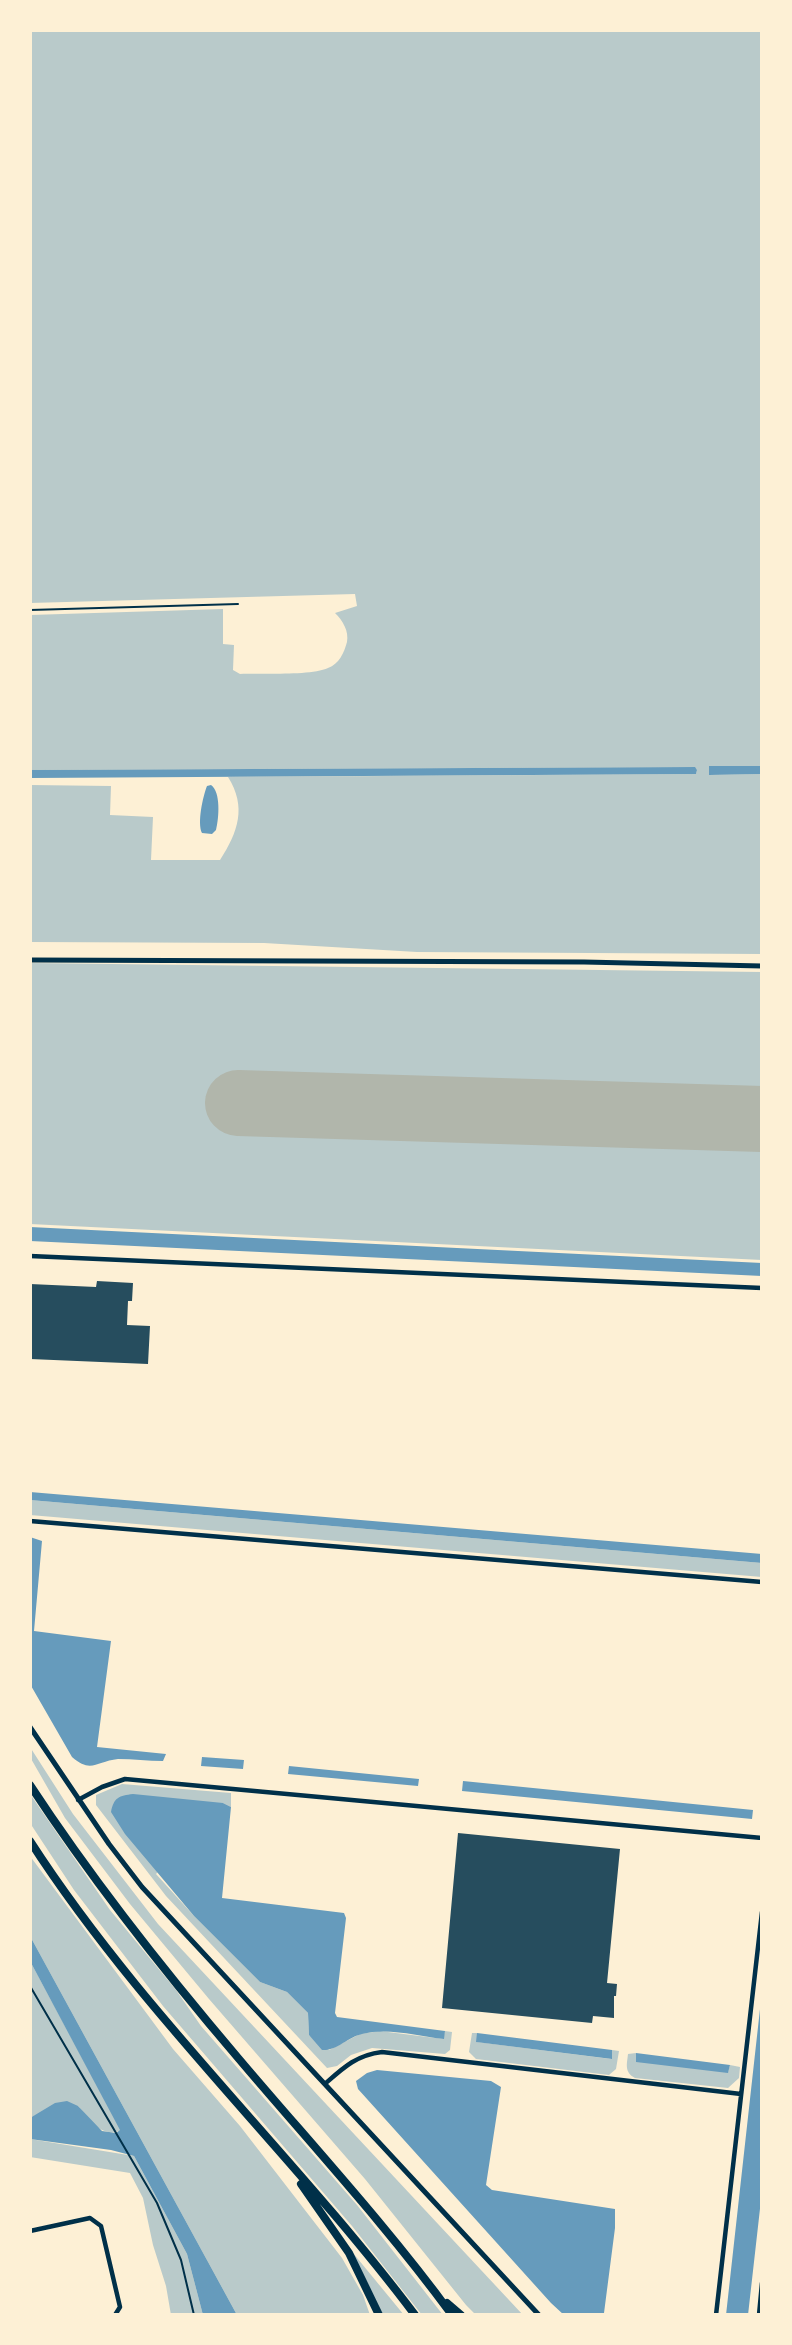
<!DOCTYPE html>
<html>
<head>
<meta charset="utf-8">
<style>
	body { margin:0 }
	#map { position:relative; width:792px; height:2345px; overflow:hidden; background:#fdf0d5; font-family:Signika,sans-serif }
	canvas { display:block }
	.frame { position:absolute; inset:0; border:32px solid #fdf0d5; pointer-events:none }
</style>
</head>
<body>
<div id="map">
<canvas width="792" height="2345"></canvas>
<div class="frame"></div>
</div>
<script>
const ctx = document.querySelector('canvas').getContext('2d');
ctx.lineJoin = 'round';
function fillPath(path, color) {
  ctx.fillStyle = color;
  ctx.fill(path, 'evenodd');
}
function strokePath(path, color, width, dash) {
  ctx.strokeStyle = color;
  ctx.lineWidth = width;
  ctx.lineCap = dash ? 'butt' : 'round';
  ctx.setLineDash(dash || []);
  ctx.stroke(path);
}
fillPath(new Path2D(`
	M 30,30 L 762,30 L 762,766 L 709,766 L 709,775 L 762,774 L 762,954 L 417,952 L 264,943 L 30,942 L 30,785 L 111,786 L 110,815 L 153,817 L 151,860 L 220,860 C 238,832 247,807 228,777 L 696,774 L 697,770 L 694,767 L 30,770 L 30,615 L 223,609 L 223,644 L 234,645 L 233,670 L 240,674 C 261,673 310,676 328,668 C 339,664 344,653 347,642 C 349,631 343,621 335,613 L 357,606 L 355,594 L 30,603 Z
	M 30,963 L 762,972 L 762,1096 L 238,1081 L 237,1123 L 762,1139 L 762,1260 L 30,1224 Z
	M 30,1500 L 762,1563 L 762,1577 L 30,1515 Z
	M 30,1747 L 73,1814 L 158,1924 L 523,2315 L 476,2315 L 466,2305 L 365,2179 L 209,1999 L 130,1904 L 65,1818 L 30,1757 Z
	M 122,1784 L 231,1793 L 231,1807 L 223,1803 L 156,1874 L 194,1916 L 260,1982 L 287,1992 L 308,2013 L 309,2035 L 329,2050 L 360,2034 L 380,2031 L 443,2039 L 445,2031 L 452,2032 L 450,2050 L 445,2054 L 372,2048 L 351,2055 L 337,2066 L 327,2068 L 166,1896 L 96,1805 L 96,1795 Z
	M 30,1794 L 110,1910 L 176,1990 L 201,2026 L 357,2205 L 443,2315 L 422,2315 L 352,2226 L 163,2006 L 74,1890 L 30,1823 Z
	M 30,1856 L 173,2049 L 240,2126 L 342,2258 L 363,2295 L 370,2315 L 237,2315 L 30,1936 Z
	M 30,1961 L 121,2130 C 102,2139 89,2119 78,2106 L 38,2114 L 30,2118 Z
	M 472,2033 L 477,2033 L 477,2042 L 611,2059 L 612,2050 L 619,2051 L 616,2069 L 609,2075 L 476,2059 L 469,2052 Z
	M 636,2053 L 636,2061 L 728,2072 L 730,2065 L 740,2067 L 739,2078 L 728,2088 L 635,2078 C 624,2072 627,2064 628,2054 Z
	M 30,2139 L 134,2156 L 187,2254 L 203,2315 L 171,2315 L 166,2286 L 153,2245 L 143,2198 L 130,2173 L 30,2157 Z
	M 353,2253 L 404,2315 L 383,2315 Z`), '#b9caca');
fillPath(new Path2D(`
	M 709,766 L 762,766 L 762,774 L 709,775 Z
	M 695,767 L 697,770 L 696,774 L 30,778 L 30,770 Z
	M 211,785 C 221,792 219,818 216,830 L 212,834 L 202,833 C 197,823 203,796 207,786 Z
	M 30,1227 L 762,1263 L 762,1276 L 30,1241 Z
	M 30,1492 L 762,1554 L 762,1563 L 30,1500 Z
	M 30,1537 L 42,1541 L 34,1631 L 111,1641 L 97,1747 L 166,1754 L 163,1761 C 148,1761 133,1759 118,1759 C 97,1761 91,1774 72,1757 L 30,1684 Z
	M 202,1757 L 244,1760 L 243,1769 L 201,1766 Z
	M 289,1766 L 419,1779 L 418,1786 L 288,1774 Z
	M 463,1781 L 753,1810 L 752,1819 L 462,1791 Z
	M 133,1794 L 223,1803 L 231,1807 L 222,1898 L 344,1913 L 346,1918 L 335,2013 L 337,2017 L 445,2031 L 444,2039 C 418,2036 387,2027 362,2034 C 348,2037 337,2051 322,2050 L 309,2035 L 308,2013 L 287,1992 L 260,1982 L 194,1916 L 125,1834 L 111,1812 C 114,1797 119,1796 133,1794 Z
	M 30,1936 L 237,2315 L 203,2315 L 187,2254 L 134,2156 L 111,2150 L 30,2139 L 30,2118 L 55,2103 L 67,2101 L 78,2106 L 102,2131 L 116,2133 L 120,2130 L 30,1961 Z
	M 762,1991 L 762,2191 L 748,2315 L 726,2315 Z
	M 477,2033 L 612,2050 L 612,2059 L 476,2042 Z
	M 636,2053 L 730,2065 L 728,2073 L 636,2062 Z
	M 377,2070 L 491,2081 L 501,2087 L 486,2185 L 492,2190 L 615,2209 L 615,2228 L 604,2313 L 608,2315 L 564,2315 L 551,2303 L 358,2089 L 356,2081 L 367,2073 Z`), '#669bbc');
strokePath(new Path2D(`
	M 238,1103 L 762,1119`), '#b1b6ab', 66);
fillPath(new Path2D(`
	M 97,1281 L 133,1283 L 132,1301 L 128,1301 L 127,1325 L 150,1326 L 148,1364 L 30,1359 L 30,1284 L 96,1287 Z
	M 458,1833 L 620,1849 L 607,1983 L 617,1984 L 616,1996 L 614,1996 L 614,2018 L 593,2016 L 592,2023 L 442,2008 Z`), '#264d5e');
strokePath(new Path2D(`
	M 30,610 L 238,604
	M 30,1986 L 157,2203 L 181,2260 L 194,2315`), '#003049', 2);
strokePath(new Path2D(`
	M 30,1256 L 762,1288
	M 30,1521 L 762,1582
	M 78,1800 L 102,1787 L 125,1779 L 762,1838
	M 326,2083 C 344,2067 357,2055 382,2052 L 741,2094
	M 30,2231 L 90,2218 L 101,2226 L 120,2307 L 115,2315
	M 716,2315 L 762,1912
	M 759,2315 L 762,2283`), '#003049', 4.5);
strokePath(new Path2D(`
	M 30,960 L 584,962 L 762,966
	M 30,1727 L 109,1844 L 142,1887 L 539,2315`), '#003049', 5);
strokePath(new Path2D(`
	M 30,1785 C 93,1881 164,1971 239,2059 C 311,2144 386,2225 452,2315
	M 30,1841 C 141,2013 292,2152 415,2315
	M 301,2184 L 349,2253 L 379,2315
	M 447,2303 L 461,2315`), '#003049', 8);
</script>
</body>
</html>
